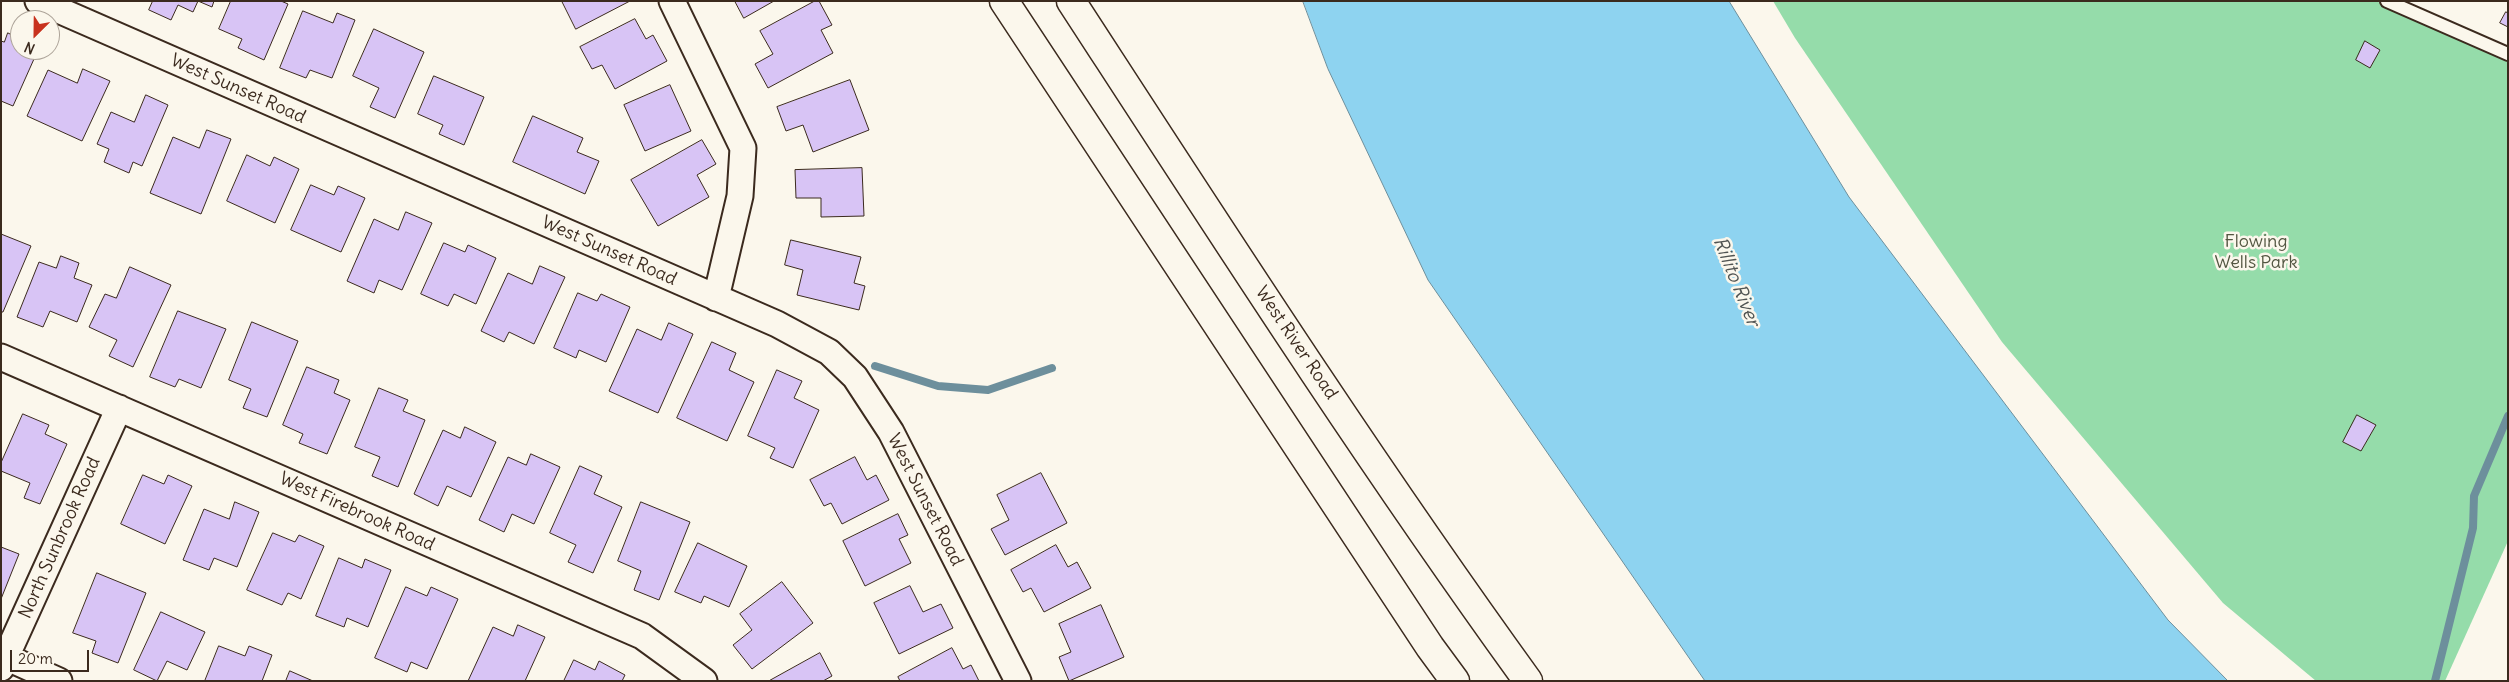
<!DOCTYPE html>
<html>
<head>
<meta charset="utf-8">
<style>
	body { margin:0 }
	#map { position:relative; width:2509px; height:682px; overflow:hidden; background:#fbf7ec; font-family:Delius,sans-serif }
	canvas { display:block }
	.frame { position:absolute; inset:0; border:2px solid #3b2a1e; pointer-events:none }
	.north { position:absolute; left:10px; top:10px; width:50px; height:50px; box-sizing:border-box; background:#fbf7ec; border:1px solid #aea59a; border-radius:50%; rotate:203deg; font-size:14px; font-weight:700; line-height:20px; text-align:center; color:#3b2a1e }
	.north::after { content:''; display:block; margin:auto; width:18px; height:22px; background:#c8321e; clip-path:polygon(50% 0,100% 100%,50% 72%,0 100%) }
	.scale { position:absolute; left:10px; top:650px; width:79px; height:22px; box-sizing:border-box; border:2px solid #3b2a1e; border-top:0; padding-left:6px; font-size:15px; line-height:18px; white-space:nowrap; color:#3b2a1e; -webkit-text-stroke:4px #fbf7ec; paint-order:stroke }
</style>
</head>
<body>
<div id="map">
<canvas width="2509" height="682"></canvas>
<div class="frame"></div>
<div class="north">N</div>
<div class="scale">20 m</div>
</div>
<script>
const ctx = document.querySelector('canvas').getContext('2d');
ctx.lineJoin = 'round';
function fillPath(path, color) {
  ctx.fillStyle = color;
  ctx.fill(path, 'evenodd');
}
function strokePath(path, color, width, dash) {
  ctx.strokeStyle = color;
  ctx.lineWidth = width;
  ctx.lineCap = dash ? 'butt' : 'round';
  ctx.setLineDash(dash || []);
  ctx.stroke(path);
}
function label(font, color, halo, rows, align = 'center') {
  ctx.font = font + ' Delius,sans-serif';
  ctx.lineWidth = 5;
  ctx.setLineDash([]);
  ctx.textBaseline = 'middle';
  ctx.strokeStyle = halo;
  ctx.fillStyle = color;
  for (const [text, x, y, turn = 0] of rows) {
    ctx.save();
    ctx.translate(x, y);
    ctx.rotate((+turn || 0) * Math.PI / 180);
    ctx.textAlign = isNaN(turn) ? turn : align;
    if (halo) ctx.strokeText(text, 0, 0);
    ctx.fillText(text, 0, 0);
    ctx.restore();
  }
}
fillPath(new Path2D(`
	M 1773,1 L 2376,1 L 2508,58 L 2508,541 L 2445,681 L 2316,681 L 2223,603 L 2002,342 L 1795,38 Z`), '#95dcaa');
const water = new Path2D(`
	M 1303,1 L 1729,1 L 1849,197 L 2168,620 L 2228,681 L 1705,681 L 1428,280 L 1328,69 Z`);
fillPath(water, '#8ed3f0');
strokePath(water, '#6d8f9c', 1);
strokePath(new Path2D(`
	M 875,366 L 938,386 L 988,390 L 1052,368
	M 2435,681 L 2473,528 L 2474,496 L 2508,416`), '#6d8f9c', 8);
const building = new Path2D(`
	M 153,1 L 214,1 L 212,7 L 198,1 L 193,12 L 178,5 L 171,20 L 149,10 Z
	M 231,1 L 281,1 L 288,4 L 264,60 L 238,48 L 242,39 L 219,29 Z
	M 562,1 L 630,1 L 576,29 Z
	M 735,1 L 774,1 L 744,18 Z
	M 815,1 L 819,1 L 832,25 L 821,30 L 833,53 L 768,88 L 755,64 L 773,54 L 760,31 Z
	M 303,11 L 333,23 L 337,13 L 355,20 L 332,78 L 310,70 L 306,78 L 280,68 Z
	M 2506,12 L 2508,13 L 2508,27 L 2500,23 Z
	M 635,19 L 646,39 L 653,35 L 667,61 L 615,89 L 602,65 L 592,69 L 580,47 Z
	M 374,29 L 424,52 L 395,118 L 370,107 L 379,88 L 353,76 Z
	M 8,33 L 20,39 L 20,50 L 38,50 L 13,106 L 1,101 L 1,41 L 4,42 Z
	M 2365,41 L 2380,50 L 2370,68 L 2356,60 Z
	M 83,69 L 110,81 L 82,141 L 27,116 L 48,70 L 77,83 Z
	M 434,76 L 484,97 L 464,145 L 439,134 L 443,125 L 418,114 Z
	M 850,80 L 869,130 L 813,152 L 803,125 L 786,131 L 777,107 Z
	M 670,85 L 691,131 L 645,151 L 624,105 Z
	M 146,95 L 168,105 L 142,166 L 133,162 L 129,173 L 104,162 L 109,149 L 97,144 L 111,112 L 134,122 Z
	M 533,116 L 583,138 L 577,152 L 599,161 L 585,194 L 513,162 Z
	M 207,130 L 231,139 L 201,214 L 150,193 L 173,137 L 199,148 Z
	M 702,140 L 716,164 L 697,175 L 709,197 L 658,226 L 631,180 Z
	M 247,155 L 270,166 L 274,157 L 299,169 L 275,223 L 227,201 Z
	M 862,168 L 864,216 L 821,217 L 821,198 L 796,198 L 795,170 Z
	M 311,185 L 334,195 L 338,186 L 365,198 L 341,252 L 291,230 Z
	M 406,212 L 432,223 L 402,290 L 379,280 L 374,293 L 347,281 L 374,219 L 398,230 Z
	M 1,234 L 31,246 L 3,312 L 1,312 Z
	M 791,240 L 861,257 L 854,283 L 865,286 L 859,310 L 797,295 L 803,270 L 785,265 Z
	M 444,243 L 465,252 L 468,245 L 496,258 L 476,304 L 454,294 L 448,306 L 421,294 Z
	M 61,256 L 79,263 L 74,278 L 92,285 L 77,322 L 50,311 L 43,327 L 17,317 L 39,262 L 56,268 Z
	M 540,266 L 565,277 L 534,344 L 509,332 L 504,342 L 481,331 L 508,273 L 532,284 Z
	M 130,267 L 171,285 L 133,367 L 109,356 L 117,340 L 89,327 L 105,294 L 116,298 Z
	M 578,293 L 597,301 L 601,294 L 630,307 L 606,362 L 579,350 L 576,358 L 554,348 Z
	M 178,311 L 226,329 L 201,388 L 179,379 L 175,387 L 150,377 Z
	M 252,322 L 298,341 L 267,417 L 243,408 L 251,389 L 229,380 Z
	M 669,323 L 693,334 L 658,413 L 609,391 L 637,329 L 661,340 Z
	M 712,342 L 736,353 L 729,370 L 754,382 L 727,441 L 677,418 Z
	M 307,367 L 339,380 L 334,393 L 350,400 L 327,454 L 299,443 L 303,434 L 283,425 Z
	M 777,370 L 802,381 L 794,398 L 819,410 L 793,468 L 770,458 L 775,448 L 748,436 Z
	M 379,388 L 408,400 L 403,411 L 425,420 L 398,487 L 372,476 L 380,457 L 355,447 Z
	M 23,414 L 49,425 L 45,434 L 67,444 L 40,504 L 24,498 L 30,483 L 1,471 L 1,463 Z
	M 2357,415 L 2376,425 L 2361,451 L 2343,442 Z
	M 465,427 L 496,442 L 471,497 L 447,486 L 438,506 L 414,494 L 443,430 L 460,438 Z
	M 531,454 L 560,467 L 534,524 L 512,514 L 504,532 L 479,520 L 508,457 L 526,465 Z
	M 855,457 L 867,480 L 876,475 L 889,500 L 842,524 L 831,503 L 824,506 L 810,480 Z
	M 580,466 L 602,476 L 594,494 L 622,507 L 593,573 L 568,562 L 576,545 L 550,533 Z
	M 1041,473 L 1067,523 L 1005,555 L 991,529 L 1009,520 L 997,495 Z
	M 143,475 L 164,484 L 168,475 L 192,486 L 165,544 L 121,524 Z
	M 235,502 L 259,512 L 237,567 L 214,558 L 209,570 L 183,560 L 204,509 L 229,519 Z
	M 641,502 L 690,522 L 659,600 L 634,590 L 641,571 L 618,561 Z
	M 898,514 L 908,535 L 899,539 L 911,563 L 865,586 L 843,541 Z
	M 273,533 L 295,542 L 299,535 L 324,546 L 301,599 L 288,593 L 282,605 L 247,590 Z
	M 698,543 L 747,566 L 729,607 L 704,596 L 701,603 L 675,592 Z
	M 1056,545 L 1068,567 L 1077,562 L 1091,588 L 1044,612 L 1031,588 L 1023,592 L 1011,570 Z
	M 1,547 L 19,554 L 1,599 Z
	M 339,558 L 362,568 L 365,559 L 391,570 L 368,627 L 347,618 L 344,627 L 316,616 Z
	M 97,573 L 146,593 L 118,663 L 92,653 L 96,641 L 73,633 Z
	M 782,582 L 813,623 L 752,669 L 733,645 L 752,630 L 740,614 Z
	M 910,586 L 923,612 L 941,604 L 953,628 L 899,654 L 874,603 Z
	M 406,587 L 427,596 L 431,587 L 458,599 L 427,669 L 411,662 L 407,672 L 375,658 Z
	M 1101,605 L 1124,657 L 1069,681 L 1059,657 L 1071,652 L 1059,624 Z
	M 161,612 L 205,632 L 187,670 L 167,661 L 157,681 L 134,670 Z
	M 518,625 L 545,637 L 525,681 L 468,681 L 493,627 L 513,636 Z
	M 219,646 L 245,656 L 249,646 L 272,655 L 262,681 L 205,681 Z
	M 952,648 L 963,669 L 971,665 L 979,681 L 900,681 L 898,677 Z
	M 820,653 L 832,676 L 823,681 L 769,681 Z
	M 574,660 L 595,670 L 599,661 L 625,675 L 622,681 L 564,681 Z
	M 290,671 L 313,681 L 286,681 Z`);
fillPath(building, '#d8c4f5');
strokePath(building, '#3b2a1e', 1);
const service = new Path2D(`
	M 2387,1 L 2508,54`);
const minor = new Path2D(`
	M 38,1 L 777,324 L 829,352 L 855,377 L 891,432 L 1018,681
	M 672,1 L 743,148 L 740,196 L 716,298
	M 1,357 L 642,636 L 704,681
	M 1,655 L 59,681
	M 1,668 L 119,408`);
const primary = new Path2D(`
	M 1004,1 L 1430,647 L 1455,681
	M 1071,1 C 1220,230 1368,460 1528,681`);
strokePath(service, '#3b2a1e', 16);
strokePath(minor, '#3b2a1e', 29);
strokePath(primary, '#3b2a1e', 31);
strokePath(service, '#fbf7ec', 12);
strokePath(minor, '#fbf7ec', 25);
strokePath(primary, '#fbf7ec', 28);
label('18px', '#3b2a1e', '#fbf7ec', [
	["West Sunset Road",238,89,24],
	["West Sunset Road",609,251,24],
	["West River Road",1296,343,56],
	["West Sunset Road",925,500,63],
	["West Firebrook Road",357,512,24],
	["North Sunbrook Road",60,538,-66]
]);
label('18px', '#525641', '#fbf7ec', [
	["Flowing",2256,242],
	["Wells Park",2256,263]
]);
label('italic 19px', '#505452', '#fbf7ec', [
	["Rillito River",1736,282,68]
]);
</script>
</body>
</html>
